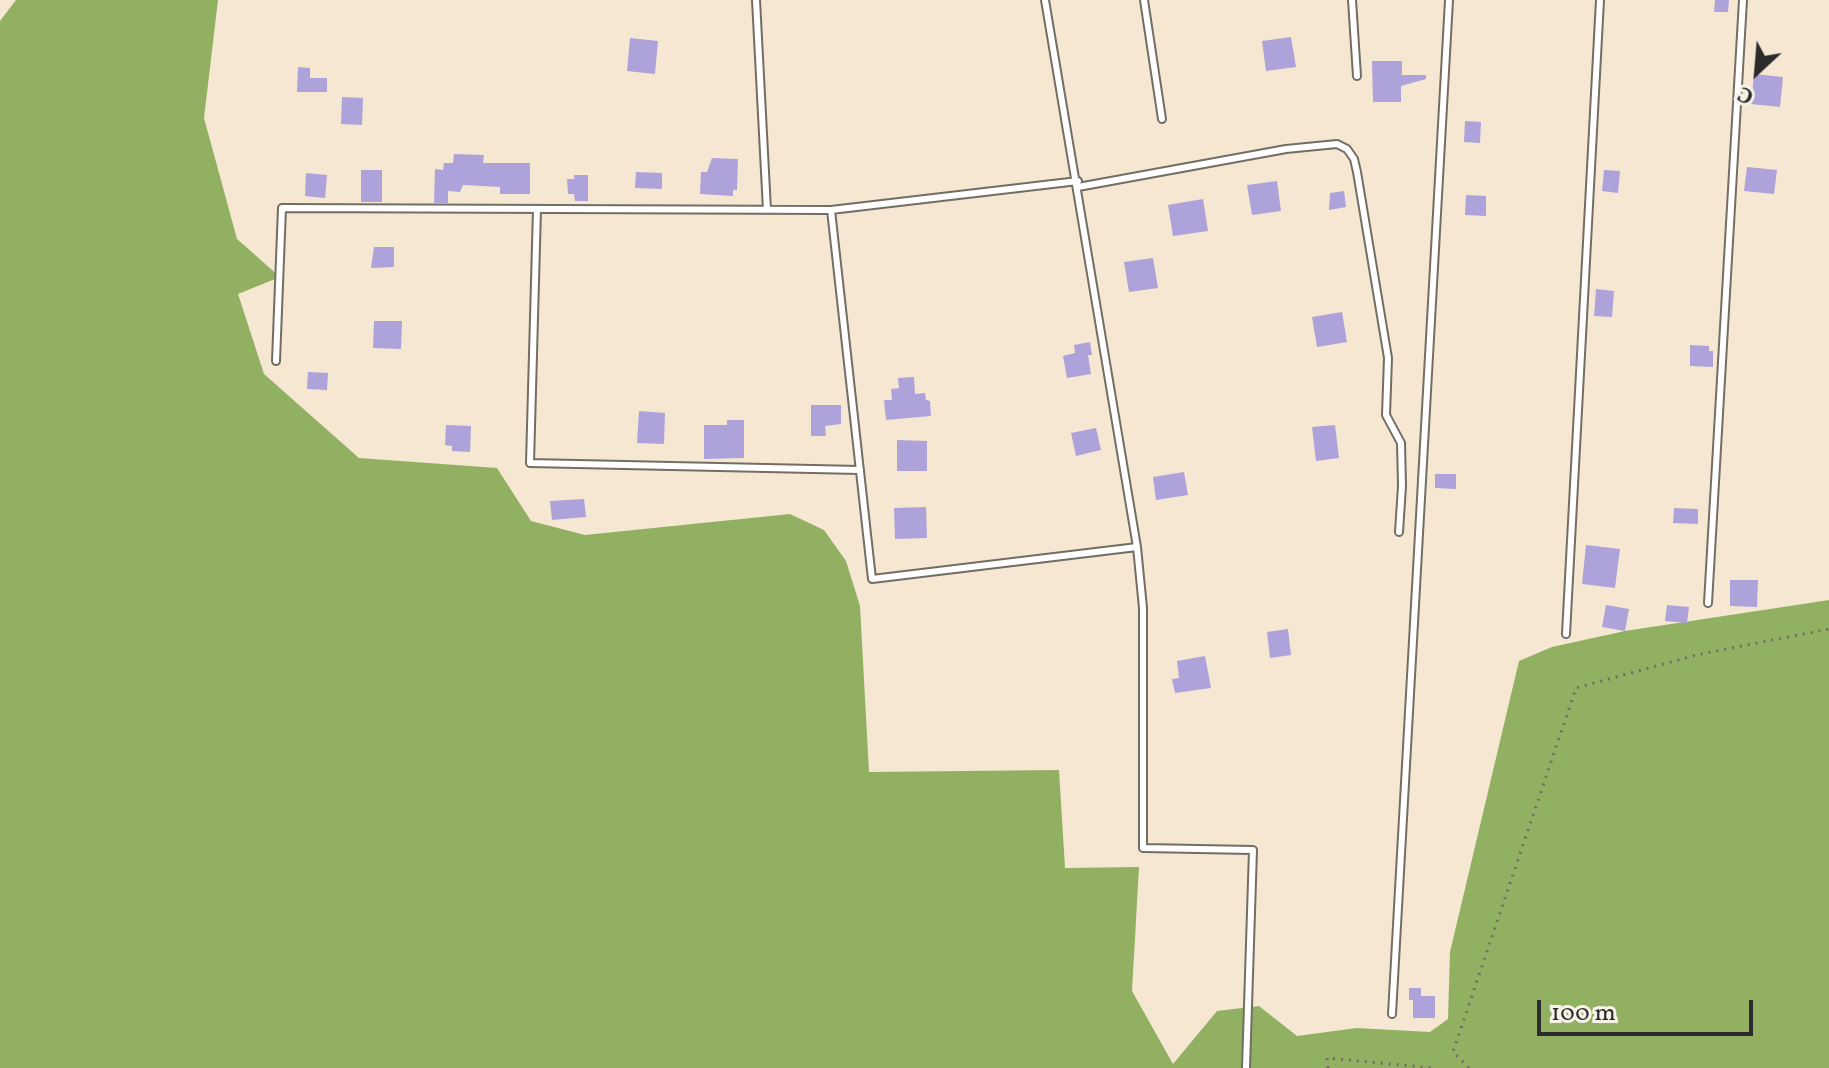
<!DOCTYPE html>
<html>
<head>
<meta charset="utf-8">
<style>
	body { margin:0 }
	#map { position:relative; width:1829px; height:1068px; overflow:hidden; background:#f5e7d2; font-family:Vollkorn,serif }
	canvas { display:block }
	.north { position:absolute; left:1717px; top:32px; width:80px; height:80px; -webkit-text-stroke:6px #f7f3e8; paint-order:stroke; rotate:206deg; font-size:22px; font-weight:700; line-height:32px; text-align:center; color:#2b2b2b }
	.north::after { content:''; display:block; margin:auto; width:28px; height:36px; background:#2b2b2b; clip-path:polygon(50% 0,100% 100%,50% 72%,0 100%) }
	.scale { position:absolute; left:1537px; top:1000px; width:216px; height:36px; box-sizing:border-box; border:4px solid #2b2b2b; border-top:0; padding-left:10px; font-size:24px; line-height:28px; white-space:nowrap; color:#2b2b2b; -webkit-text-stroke:6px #f7f3e8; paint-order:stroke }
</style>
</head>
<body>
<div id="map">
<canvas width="1829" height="1068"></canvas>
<div class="north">С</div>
<div class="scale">100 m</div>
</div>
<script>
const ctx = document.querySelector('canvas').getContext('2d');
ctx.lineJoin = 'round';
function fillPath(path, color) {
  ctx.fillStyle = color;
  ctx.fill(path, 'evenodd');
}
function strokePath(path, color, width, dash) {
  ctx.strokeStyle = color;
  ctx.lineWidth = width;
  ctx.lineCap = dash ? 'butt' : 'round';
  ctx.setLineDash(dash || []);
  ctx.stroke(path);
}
fillPath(new Path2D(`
	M 16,0 L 218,0 L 204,118 L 237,239 L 280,277 L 238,294 L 264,374 L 359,458 L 497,468 L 531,521 L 585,535 L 790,514 L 824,530 L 846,561 L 860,606 L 869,772 L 1059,770 L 1065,868 L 1139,867 L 1132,991 L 1173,1064 L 1217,1011 L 1259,1006 L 1297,1036 L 1357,1028 L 1430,1032 L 1448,1019 L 1450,952 L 1519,661 L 1552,647 L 1625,631 L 1829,600 L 1829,1068 L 0,1068 L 0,21 Z`), '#92b062');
fillPath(new Path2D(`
	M 1715,0 L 1729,0 L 1728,12 L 1714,12 Z
	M 1291,37 L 1296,67 L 1266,71 L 1262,41 Z
	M 630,38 L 658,41 L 655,74 L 627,71 Z
	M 1372,61 L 1402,61 L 1402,75 L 1426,75 L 1426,79 L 1401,86 L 1401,102 L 1373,102 Z
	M 298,67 L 310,68 L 310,78 L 327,78 L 327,92 L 297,92 Z
	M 1754,74 L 1783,77 L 1780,107 L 1751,104 Z
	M 342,97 L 363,98 L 362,125 L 341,124 Z
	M 1465,121 L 1481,122 L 1480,143 L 1464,142 Z
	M 454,154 L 484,155 L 483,163 L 530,163 L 530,194 L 500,194 L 500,187 L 463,185 L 460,192 L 448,191 L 448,203 L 434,203 L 435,169 L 443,170 L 444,163 L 453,163 Z
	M 712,158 L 738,159 L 737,190 L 733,190 L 733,196 L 700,194 L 701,172 L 707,172 Z
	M 1747,167 L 1777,170 L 1774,194 L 1744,191 Z
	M 361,170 L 382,170 L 382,202 L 361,202 Z
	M 1604,170 L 1620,171 L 1618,193 L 1602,191 Z
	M 636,172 L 662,173 L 662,189 L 635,188 Z
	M 306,173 L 327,175 L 325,198 L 305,196 Z
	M 574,175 L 588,175 L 588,201 L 575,201 L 574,194 L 568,194 L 567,179 L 574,179 Z
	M 1277,181 L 1281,211 L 1252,215 L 1247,185 Z
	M 1344,191 L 1346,207 L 1329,210 L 1330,193 Z
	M 1466,195 L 1486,196 L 1486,216 L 1465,215 Z
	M 1203,199 L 1208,231 L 1173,236 L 1168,205 Z
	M 374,247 L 394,247 L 394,267 L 371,268 Z
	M 1153,258 L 1158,288 L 1129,292 L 1124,262 Z
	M 1596,289 L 1614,291 L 1612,317 L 1594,316 Z
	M 1342,312 L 1347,342 L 1317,347 L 1312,317 Z
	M 374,321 L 402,321 L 401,349 L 373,348 Z
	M 1090,342 L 1092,355 L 1088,355 L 1091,374 L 1067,378 L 1063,356 L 1075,353 L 1074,345 Z
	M 1690,345 L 1709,346 L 1709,351 L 1713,351 L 1713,367 L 1690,366 Z
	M 308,372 L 328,373 L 327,390 L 307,389 Z
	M 914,377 L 915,394 L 925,393 L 926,400 L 930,401 L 931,416 L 886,420 L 884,400 L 892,400 L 891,389 L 899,388 L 898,378 Z
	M 811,405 L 841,405 L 841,424 L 825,426 L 826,436 L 811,436 Z
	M 639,411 L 665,413 L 664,444 L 637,443 Z
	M 727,420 L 744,420 L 744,458 L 704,459 L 704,425 L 727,425 Z
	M 446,425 L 471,426 L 470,452 L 452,451 L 452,446 L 445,445 Z
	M 1335,425 L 1339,458 L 1316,461 L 1312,427 Z
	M 1096,428 L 1101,450 L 1076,456 L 1071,433 Z
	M 897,440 L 927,441 L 927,471 L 897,471 Z
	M 1184,472 L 1188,495 L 1156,500 L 1153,477 Z
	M 1435,474 L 1456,474 L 1456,489 L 1435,488 Z
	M 584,499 L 586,517 L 552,520 L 550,501 Z
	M 926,507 L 927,538 L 895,539 L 894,508 Z
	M 1674,508 L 1698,509 L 1698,524 L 1673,523 Z
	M 1586,545 L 1620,549 L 1615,588 L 1582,584 Z
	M 1730,580 L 1758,580 L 1757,607 L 1730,606 Z
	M 1606,605 L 1629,609 L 1625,631 L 1602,627 Z
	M 1667,605 L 1689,607 L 1687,623 L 1665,621 Z
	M 1288,629 L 1291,655 L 1270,658 L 1267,632 Z
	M 1205,656 L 1211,688 L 1175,693 L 1172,679 L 1179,678 L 1177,661 Z
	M 1409,988 L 1421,988 L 1421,996 L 1435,996 L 1435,1018 L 1413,1018 L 1413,1000 L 1409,1000 Z`), '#ada3da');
const lane = new Path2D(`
	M 756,0 L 767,210
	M 1045,0 L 1137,547 L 1143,608 L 1143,848 L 1253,850 L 1246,1068
	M 1144,0 L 1162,119
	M 1352,0 L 1357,76
	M 1078,187 L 1286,149 L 1337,144 L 1347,149 L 1354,159 L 1357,172 L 1388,358 L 1386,415 L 1401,443 L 1402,486 L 1399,532
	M 537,209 L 530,463 L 860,470
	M 831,210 L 872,579 L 1137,547
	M 276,361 L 282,208 L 831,210 L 1078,181
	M 1708,603 L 1743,0
	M 1566,634 L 1600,0
	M 1392,1014 L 1449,0`);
strokePath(lane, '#726d65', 10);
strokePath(new Path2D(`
	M 1328,1068 L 1327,1058 L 1433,1068
	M 1469,1068 L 1453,1052 L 1576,688 L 1696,655 L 1829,629`), '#726d65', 3, [2, 6]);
strokePath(lane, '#fff', 6);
</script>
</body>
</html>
